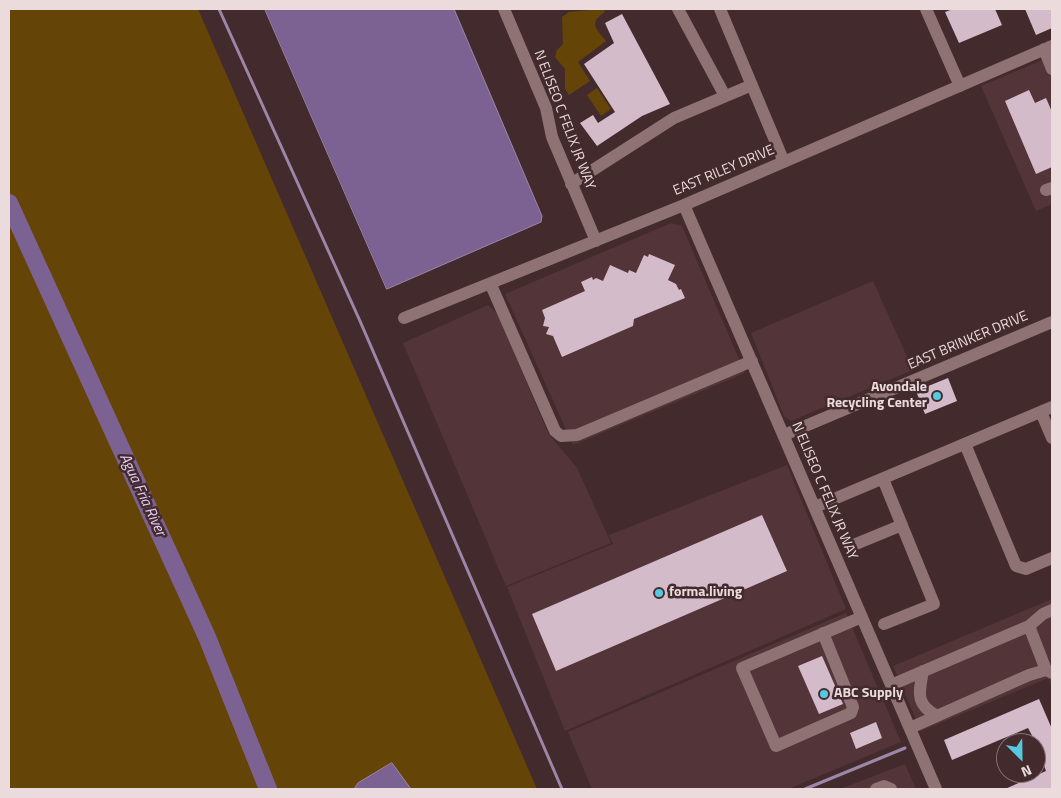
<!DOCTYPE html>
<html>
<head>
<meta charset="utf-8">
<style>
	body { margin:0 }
	#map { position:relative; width:1061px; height:798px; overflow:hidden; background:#432b2d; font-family:"Titillium Web",sans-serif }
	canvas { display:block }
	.frame { position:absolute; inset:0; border:10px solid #ebdbdd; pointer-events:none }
	.north { position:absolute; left:996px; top:733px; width:50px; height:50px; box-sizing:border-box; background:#432b2d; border:1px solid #867173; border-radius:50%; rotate:157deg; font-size:14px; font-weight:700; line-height:20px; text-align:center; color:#ebdbdd }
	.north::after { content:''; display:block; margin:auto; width:18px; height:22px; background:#56c9e0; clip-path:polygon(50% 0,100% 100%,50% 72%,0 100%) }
</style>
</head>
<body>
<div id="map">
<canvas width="1061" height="798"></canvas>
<div class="frame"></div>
<div class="north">N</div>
</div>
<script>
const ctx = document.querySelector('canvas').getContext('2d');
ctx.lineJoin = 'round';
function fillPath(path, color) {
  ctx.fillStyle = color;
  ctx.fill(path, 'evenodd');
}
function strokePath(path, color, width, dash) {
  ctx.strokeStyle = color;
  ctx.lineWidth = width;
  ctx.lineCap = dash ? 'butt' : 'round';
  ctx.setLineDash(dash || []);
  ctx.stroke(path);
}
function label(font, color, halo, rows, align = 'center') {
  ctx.font = font + ' "Titillium Web",sans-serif';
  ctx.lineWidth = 5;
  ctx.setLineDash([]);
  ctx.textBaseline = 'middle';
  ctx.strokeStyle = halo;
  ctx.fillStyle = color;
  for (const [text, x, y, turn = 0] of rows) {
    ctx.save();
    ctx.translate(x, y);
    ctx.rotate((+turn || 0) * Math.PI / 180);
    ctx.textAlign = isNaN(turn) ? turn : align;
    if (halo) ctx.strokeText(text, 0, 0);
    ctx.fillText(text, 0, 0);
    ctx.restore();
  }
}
fillPath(new Path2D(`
	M 1052,56 L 1052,204 L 1036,211 L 981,86 Z
	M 671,223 L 682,226 L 745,373 L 573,445 L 505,294 Z
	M 873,281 L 913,370 L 791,421 L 784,416 L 751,333 Z
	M 488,305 L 497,313 L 548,433 L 577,468 L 611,543 L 506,586 L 403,343 Z
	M 787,465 L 846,609 L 565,731 L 507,587 L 613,544 L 609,535 Z
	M 1052,599 L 1052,688 L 1048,678 L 921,731 L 893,666 Z
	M 846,613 L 901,742 L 788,789 L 592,789 L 568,732 Z
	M 905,764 L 916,789 L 840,789 Z`), '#533438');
fillPath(new Path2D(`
	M 9,9 L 198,9 L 537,789 L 9,789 Z
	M 603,9 L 605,12 C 588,23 596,28 606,41 L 578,62 L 590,81 L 569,95 L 565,89 L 565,69 L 555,57 L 557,50 L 563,44 L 562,17 L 569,12 Z
	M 597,88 L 611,109 L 601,116 L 587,95 Z`), '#654407');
const water = new Path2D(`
	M 265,9 L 454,9 L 542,216 L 541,222 L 387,289 Z
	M 392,763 L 411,789 L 354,789 L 358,783 Z`);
fillPath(water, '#7c6193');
strokePath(water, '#9d86a9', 1);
strokePath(new Path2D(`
	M 219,9 L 360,321 L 562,789
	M 805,789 L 905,748`), '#9d86a9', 3);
strokePath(new Path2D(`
	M 9,203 L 207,637 L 268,789`), '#7c6193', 18);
fillPath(new Path2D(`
	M 953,9 L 995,9 L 1002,25 L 959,43 L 945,12 Z
	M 1025,9 L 1052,9 L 1052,28 L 1036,35 Z
	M 622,14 L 670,104 L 642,116 L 597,146 L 580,123 L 593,115 L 598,123 L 615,112 L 584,64 L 614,43 L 605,23 Z
	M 1029,90 L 1035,103 L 1046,98 L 1052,112 L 1052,167 L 1036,174 L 1005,101 Z
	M 649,254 L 675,265 L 668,280 L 676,284 L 679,290 L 681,289 L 685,298 L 634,319 L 633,326 L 562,357 L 553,336 L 546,334 L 549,327 L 543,326 L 545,318 L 542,310 L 585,291 L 581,282 L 592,277 L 593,280 L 596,278 L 603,281 L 610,265 L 628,273 L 629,270 L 636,273 L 644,255 L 648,257 Z
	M 948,378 L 957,401 L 925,414 L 916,391 Z
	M 762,515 L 787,571 L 556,671 L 532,614 Z
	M 822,656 L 843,704 L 819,714 L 798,666 Z
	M 1039,699 L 1052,729 L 1052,789 L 1005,789 L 1046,771 L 1036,743 L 1028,728 L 952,760 L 944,740 Z
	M 876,722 L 882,738 L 856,749 L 850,733 Z`), '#d4bbca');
strokePath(new Path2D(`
	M 504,9 L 546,108 L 552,137 L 596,241
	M 678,9 L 725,96
	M 720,9 L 784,162
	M 926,9 L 960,86
	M 1044,49 L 1052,69
	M 571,184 L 674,118 L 752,85
	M 1046,190 L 1052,188
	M 684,205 L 936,789
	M 491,285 L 555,431 L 561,436 L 577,435 L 752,361
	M 404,318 L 684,205 L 1052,46
	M 1041,412 L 1052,438
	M 784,435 L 1052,322
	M 965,444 L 1016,566 L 1026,569 L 1052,558
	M 883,479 L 934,604 L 884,624
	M 815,507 L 1052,407
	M 851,546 L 902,525
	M 1029,626 L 1046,670 L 1052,673
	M 823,633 L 853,707 L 851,713 L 776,746 L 742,668 L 862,617
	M 923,671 C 919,693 915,704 937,716
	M 891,685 L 1029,626 L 1043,614 L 1052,610
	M 910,728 L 1029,675 L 1046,670
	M 876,789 L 884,786 L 891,789`), '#8e7274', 12);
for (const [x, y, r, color] of [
	[937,396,5,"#56c9e0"],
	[659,593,5,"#56c9e0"],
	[824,694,5,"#56c9e0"]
]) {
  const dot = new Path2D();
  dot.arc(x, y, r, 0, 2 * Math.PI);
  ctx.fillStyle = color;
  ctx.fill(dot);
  strokePath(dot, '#432b2d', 2);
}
label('14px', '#ebdbdd', '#432b2d', [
	["N ELISEO C FELIX JR WAY",564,120,69],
	["EAST RILEY DRIVE",724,171,-23],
	["EAST BRINKER DRIVE",968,341,-23],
	["N ELISEO C FELIX JR WAY",824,491,67]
]);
label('bold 14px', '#ebdbdd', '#432b2d', [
	["Avondale",927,388,"right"],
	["Recycling Center",927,404,"right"],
	["forma.living",669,593],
	["ABC Supply",834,694]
], 'left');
label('italic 15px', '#e6cefc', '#432b2d', [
	["Agua Fria River",142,495,65]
]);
</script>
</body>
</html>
